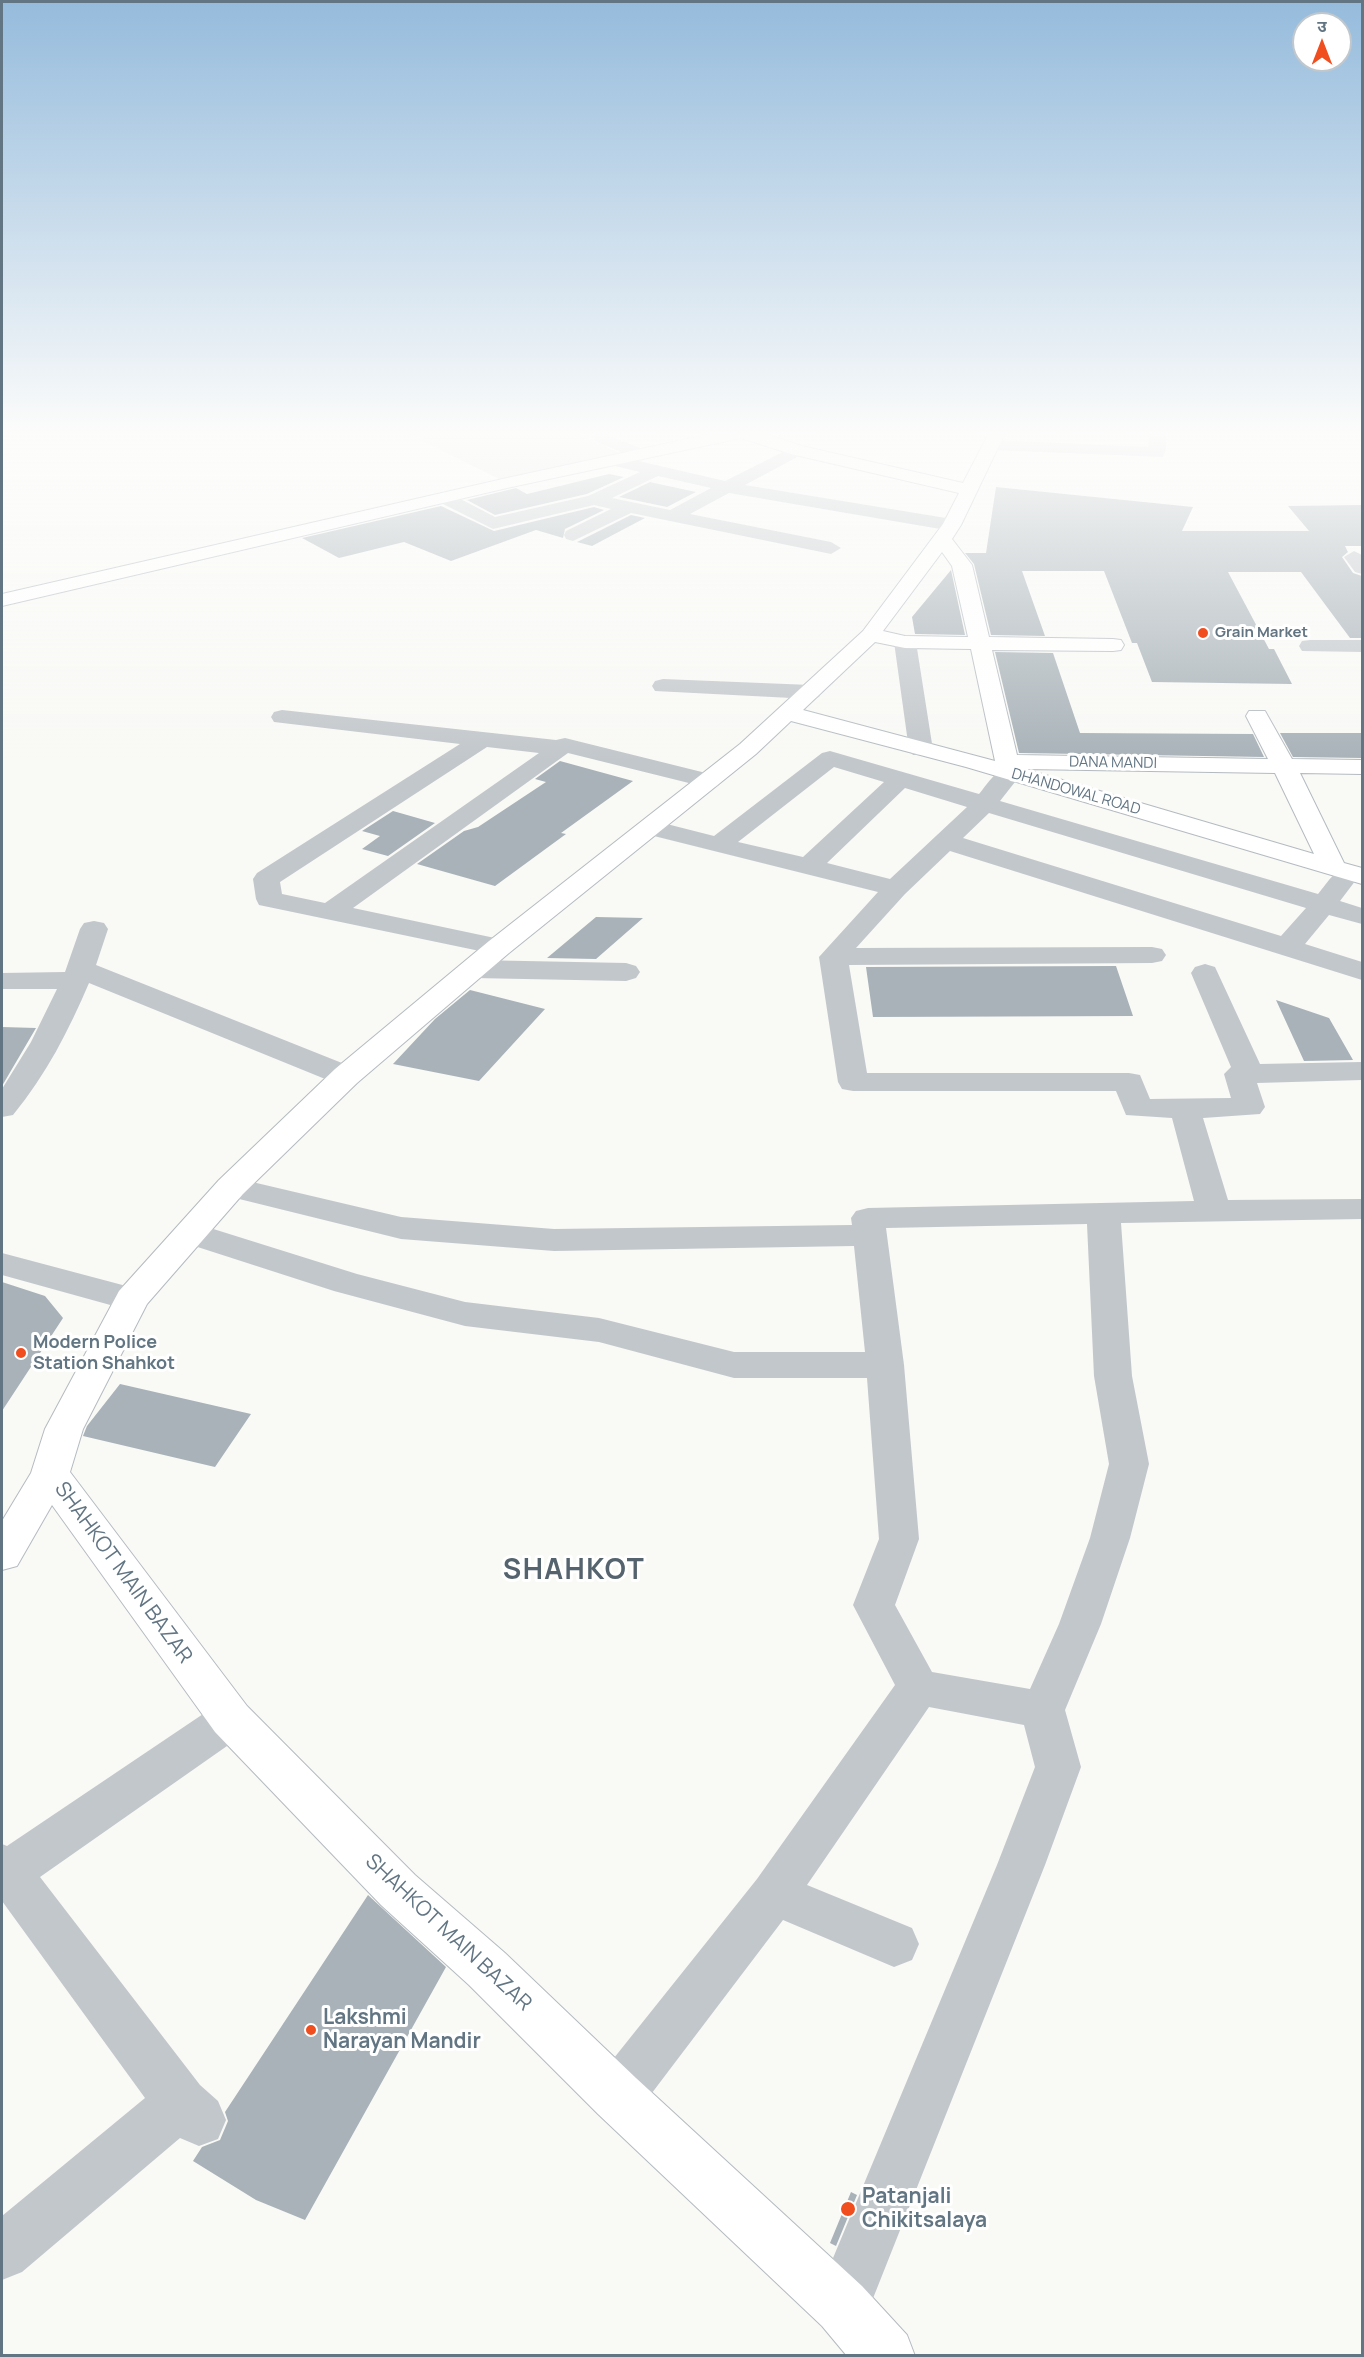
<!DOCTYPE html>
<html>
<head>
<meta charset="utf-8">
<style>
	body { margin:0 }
	#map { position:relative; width:1364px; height:2357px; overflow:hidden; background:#f9f9f6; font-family:Manrope,"Noto Sans Devanagari",sans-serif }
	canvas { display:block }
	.frame { position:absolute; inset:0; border:3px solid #627583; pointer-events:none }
	.north { position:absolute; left:1292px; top:12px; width:60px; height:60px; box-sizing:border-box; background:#fff; border:2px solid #c0c8cd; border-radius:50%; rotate:0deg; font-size:16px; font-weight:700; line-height:24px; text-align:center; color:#627583 }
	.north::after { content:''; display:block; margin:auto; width:21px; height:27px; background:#f04e1f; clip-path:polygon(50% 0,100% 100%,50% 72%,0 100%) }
</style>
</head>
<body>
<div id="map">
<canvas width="1364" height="2357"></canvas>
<div class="frame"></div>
<div class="north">उ</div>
</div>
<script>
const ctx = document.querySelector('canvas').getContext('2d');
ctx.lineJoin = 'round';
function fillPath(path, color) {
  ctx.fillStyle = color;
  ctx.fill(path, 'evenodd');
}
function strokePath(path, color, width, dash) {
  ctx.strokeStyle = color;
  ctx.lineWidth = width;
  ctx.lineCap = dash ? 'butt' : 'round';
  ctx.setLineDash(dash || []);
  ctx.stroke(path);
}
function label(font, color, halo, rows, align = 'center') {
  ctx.font = font + ' Manrope,sans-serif';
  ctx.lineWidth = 6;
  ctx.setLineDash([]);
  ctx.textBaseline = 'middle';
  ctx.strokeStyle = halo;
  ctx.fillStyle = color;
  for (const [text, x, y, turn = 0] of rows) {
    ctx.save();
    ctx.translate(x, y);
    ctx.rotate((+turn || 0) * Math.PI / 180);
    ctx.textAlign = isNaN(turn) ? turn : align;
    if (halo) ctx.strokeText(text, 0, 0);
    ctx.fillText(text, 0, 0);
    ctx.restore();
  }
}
fillPath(new Path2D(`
	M 422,431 L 571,431 L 628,457 L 507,483 L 409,434 Z`), '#e7e8e7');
fillPath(new Path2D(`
	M 609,474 L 624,477 L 587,494 L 495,515 L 467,500 L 516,488 L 527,494 Z
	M 650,482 L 696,492 L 667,507 L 619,497 Z
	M 996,487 L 1193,507 L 1182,531 L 1309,531 L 1288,506 L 1362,505 L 1362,546 L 1345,546 L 1348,552 L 1342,557 L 1353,573 L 1362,576 L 1362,638 L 1350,638 L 1301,572 L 1228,572 L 1269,649 L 1274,649 L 1292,684 L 1152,682 L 1137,643 L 1132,643 L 1104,571 L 1022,571 L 1045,636 L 991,635 L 974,564 L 965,553 L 986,553 Z
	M 441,506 L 494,531 L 594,507 L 604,510 L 565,529 L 563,538 L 536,530 L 451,561 L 404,542 L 339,558 L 302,538 Z
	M 631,515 L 645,518 L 592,546 L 577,542 Z
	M 951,570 L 965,635 L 915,634 L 912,617 Z
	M 995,652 L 1053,653 L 1080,733 L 1253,734 L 1264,757 L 1019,753 Z
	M 1280,733 L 1362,733 L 1362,758 L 1293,757 Z
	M 560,761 L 633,781 L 561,833 L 566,834 L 495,886 L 417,864 L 464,831 L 478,827 L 546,782 L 535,779 Z
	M 393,811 L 435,823 L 388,856 L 362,849 L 380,836 L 362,831 Z
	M 596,917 L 643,918 L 596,959 L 547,958 Z
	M 1116,966 L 1133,1016 L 873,1017 L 866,967 Z
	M 470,990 L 545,1009 L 479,1081 L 393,1064 L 435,1019 Z
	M 1276,1000 L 1329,1018 L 1353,1060 L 1304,1061 Z
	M 2,1027 L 36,1028 L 2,1086 Z
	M 2,1282 L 45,1296 L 63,1318 L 2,1411 Z
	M 120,1384 L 251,1414 L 215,1467 L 83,1436 L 87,1426 Z
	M 368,1895 L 446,1967 L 305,2220 L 256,2200 L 193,2161 L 202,2147 L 220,2140 L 228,2121 L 225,2112 Z
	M 851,2192 L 857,2195 L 836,2246 L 830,2243 Z`), '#a8b2b8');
const secondary = new Path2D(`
	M 724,431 L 757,431 L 802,446 L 963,483 L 990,431 L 1006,431 L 961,525 L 952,539 L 972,565 L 989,637 L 1113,639 L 1121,640 L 1124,645 L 1121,650 L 1113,651 L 992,650 L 1017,755 L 1268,759 L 1246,716 L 1249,711 L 1265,711 L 1292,759 L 1362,760 L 1362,774 L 1300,773 L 1344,863 L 1362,868 L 1362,884 L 966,767 L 791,721 L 756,754 L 509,953 L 357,1083 L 243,1194 L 147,1304 L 83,1429 L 70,1472 L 247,1706 L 415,1875 L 505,1953 L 636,2078 L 862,2286 L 907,2335 L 915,2356 L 847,2356 L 822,2326 L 598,2114 L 469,1985 L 381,1905 L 215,1732 L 52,1505 L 17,1566 L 2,1570 L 2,1521 L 31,1473 L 45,1429 L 119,1291 L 219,1180 L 335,1069 L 489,941 L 740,744 L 863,631 L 943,524 L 959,493 L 791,454 L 741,438 L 507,488 L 2,606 L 2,594 L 507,478 ZM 942,552 L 952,566 L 968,637 L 905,636 L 883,631 ZM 875,642 L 905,648 L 971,649 L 995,761 L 803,710 ZM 1025,769 L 1275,773 L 1314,854 Z`);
strokePath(secondary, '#b4bbc0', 2);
fillPath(new Path2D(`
	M 1150,431 L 1164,431 C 1167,437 1167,451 1163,457 L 993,450 L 985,445 L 993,440 L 1148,447 Z
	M 602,433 L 648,451 L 651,455 L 642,460 L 596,442 L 594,438 L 596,434 Z
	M 797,445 L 803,446 L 806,450 L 803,454 L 745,485 L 952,519 L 961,525 L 952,531 L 729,493 L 690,514 L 831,542 L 841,548 L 831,554 L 631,513 L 573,541 L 566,539 L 564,535 L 566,531 L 611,509 L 594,505 L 493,529 L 439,502 L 436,498 L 439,494 L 451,494 L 495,517 L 588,496 L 640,472 L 611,465 L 608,461 L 617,456 L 725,481 ZM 658,476 L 711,488 L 670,510 L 612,498 Z
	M 1354,551 L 1362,555 L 1362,574 L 1355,572 L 1344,557 Z
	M 905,636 L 913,637 L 916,642 L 933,750 L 929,755 L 913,755 L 909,750 L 894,642 L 897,637 Z
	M 1310,640 L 1362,640 L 1362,652 L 1302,651 L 1299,646 L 1302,641 Z
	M 663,679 L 811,685 L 819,687 L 822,692 L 819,697 L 811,699 L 655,691 L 652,686 L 655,681 Z
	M 282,710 L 556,740 L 565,738 L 718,776 L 721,781 L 718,786 L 709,788 L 568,753 L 353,908 L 509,941 L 513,947 L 509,953 L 499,955 L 259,905 L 256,899 L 253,879 L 257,873 L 460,744 L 274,722 L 271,717 L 274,712 ZM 487,747 L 539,753 L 325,903 L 282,894 L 280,882 Z
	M 830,751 L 979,794 C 990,781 999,763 1019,768 L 1022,773 L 1000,801 L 1318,894 C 1330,880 1338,862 1359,867 L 1362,872 L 1340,901 L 1362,908 L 1362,924 L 1329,915 L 1305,944 L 1362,962 L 1362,980 L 950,851 L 905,894 L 856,948 L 1152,947 L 1162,949 L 1166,955 L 1162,961 L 1152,963 L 849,965 L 867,1073 L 1129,1073 L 1140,1075 L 1150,1099 L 1231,1098 L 1224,1074 L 1231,1067 L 1191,973 L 1195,967 L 1205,964 L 1215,967 L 1260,1064 L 1362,1062 L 1362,1080 L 1257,1083 L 1265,1107 L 1260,1114 L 1203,1118 L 1228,1200 L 1362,1199 L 1362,1219 L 1121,1223 L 1132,1376 L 1149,1464 L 1130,1538 L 1101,1624 L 1065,1710 L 1081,1767 L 1045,1865 L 862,2326 L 842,2335 L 822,2326 L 813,2306 L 997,1865 L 1035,1767 L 1024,1725 L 929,1707 L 807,1885 L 912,1928 L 919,1944 L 912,1960 L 894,1967 L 783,1920 L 636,2114 L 617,2122 L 598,2114 L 590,2096 L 598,2078 L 757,1879 L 895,1685 L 853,1605 L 879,1539 L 867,1378 L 734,1378 L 599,1342 L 465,1326 L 334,1291 L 179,1241 L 174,1233 L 179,1225 L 191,1222 L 357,1274 L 465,1302 L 599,1318 L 734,1352 L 865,1352 L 854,1246 L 554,1251 L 401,1239 L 219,1194 L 214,1187 L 219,1180 L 231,1177 L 401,1217 L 554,1229 L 852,1225 L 851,1218 L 856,1211 L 868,1208 L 1194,1201 L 1172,1118 L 1126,1115 L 1116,1091 L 853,1091 L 842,1089 L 838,1082 L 819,957 L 878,892 L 642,833 L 638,828 L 642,823 L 651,820 L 714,836 L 822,753 ZM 834,767 L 884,782 L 803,857 L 738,842 ZM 905,788 L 967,807 L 890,879 L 827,863 ZM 989,813 L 1306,908 L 1281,936 L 963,838 ZM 1087,1224 L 1094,1376 L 1109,1464 L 1090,1538 L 1059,1624 L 1030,1689 L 932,1672 L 895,1605 L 919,1539 L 904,1365 L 886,1228 Z
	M 94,921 L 104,923 L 108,929 L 96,965 L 357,1069 L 361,1076 L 357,1083 L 346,1085 L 335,1083 L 89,983 C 69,1030 46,1075 13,1115 L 2,1117 L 2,1089 L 31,1042 L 57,989 L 2,989 L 2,973 L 65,972 L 80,929 L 84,923 Z
	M 474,960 L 626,963 L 636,966 L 640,972 L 636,978 L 626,981 L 474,978 L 464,975 L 460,969 L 464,963 Z
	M 2,1253 L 145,1291 L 150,1299 L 145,1307 L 132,1311 L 2,1275 Z
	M 231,1701 L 247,1706 L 253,1719 L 247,1732 L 40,1877 L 200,2085 L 218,2101 L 226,2120 L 218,2139 L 199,2146 L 180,2138 L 22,2272 L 2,2280 L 2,2216 L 145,2098 L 2,1901 L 2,1844 L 7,1846 L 215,1706 Z`), '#c2c7cb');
fillPath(secondary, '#fff');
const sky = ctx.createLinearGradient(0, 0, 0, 761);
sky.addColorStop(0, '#95bbdc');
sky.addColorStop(0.57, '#fcfcfb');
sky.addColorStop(1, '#fcfcfb00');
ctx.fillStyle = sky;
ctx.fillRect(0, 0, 1364, 761);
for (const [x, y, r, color] of [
	[1203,633,6,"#f04e1f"],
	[21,1353,6,"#f04e1f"],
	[311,2030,6,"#f04e1f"],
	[848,2209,8,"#f04e1f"]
]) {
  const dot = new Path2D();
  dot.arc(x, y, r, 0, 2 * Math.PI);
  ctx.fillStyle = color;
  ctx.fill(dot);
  strokePath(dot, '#fff', 2);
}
label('bold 15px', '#627583', '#fff', [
	["Grain Market",1215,633]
], 'left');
label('15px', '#627583', '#fff', [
	["DANA MANDI",1113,763,1],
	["DHANDOWAL ROAD",1076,792,16]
]);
label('bold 18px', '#627583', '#fff', [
	["Modern Police",33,1343],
	["Station Shahkot",33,1364]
], 'left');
label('21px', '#627583', '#fff', [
	["SHAHKOT MAIN BAZAR",123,1573,54],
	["SHAHKOT MAIN BAZAR",448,1933,43]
]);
label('bold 21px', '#627583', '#fff', [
	["Lakshmi",323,2018],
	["Narayan Mandir",323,2042],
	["Patanjali",862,2197],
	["Chikitsalaya",862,2221]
], 'left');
ctx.letterSpacing = '1.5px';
label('bold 28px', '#54636e', '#fff', [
	["SHAHKOT",574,1571]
]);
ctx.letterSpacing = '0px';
</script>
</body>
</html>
